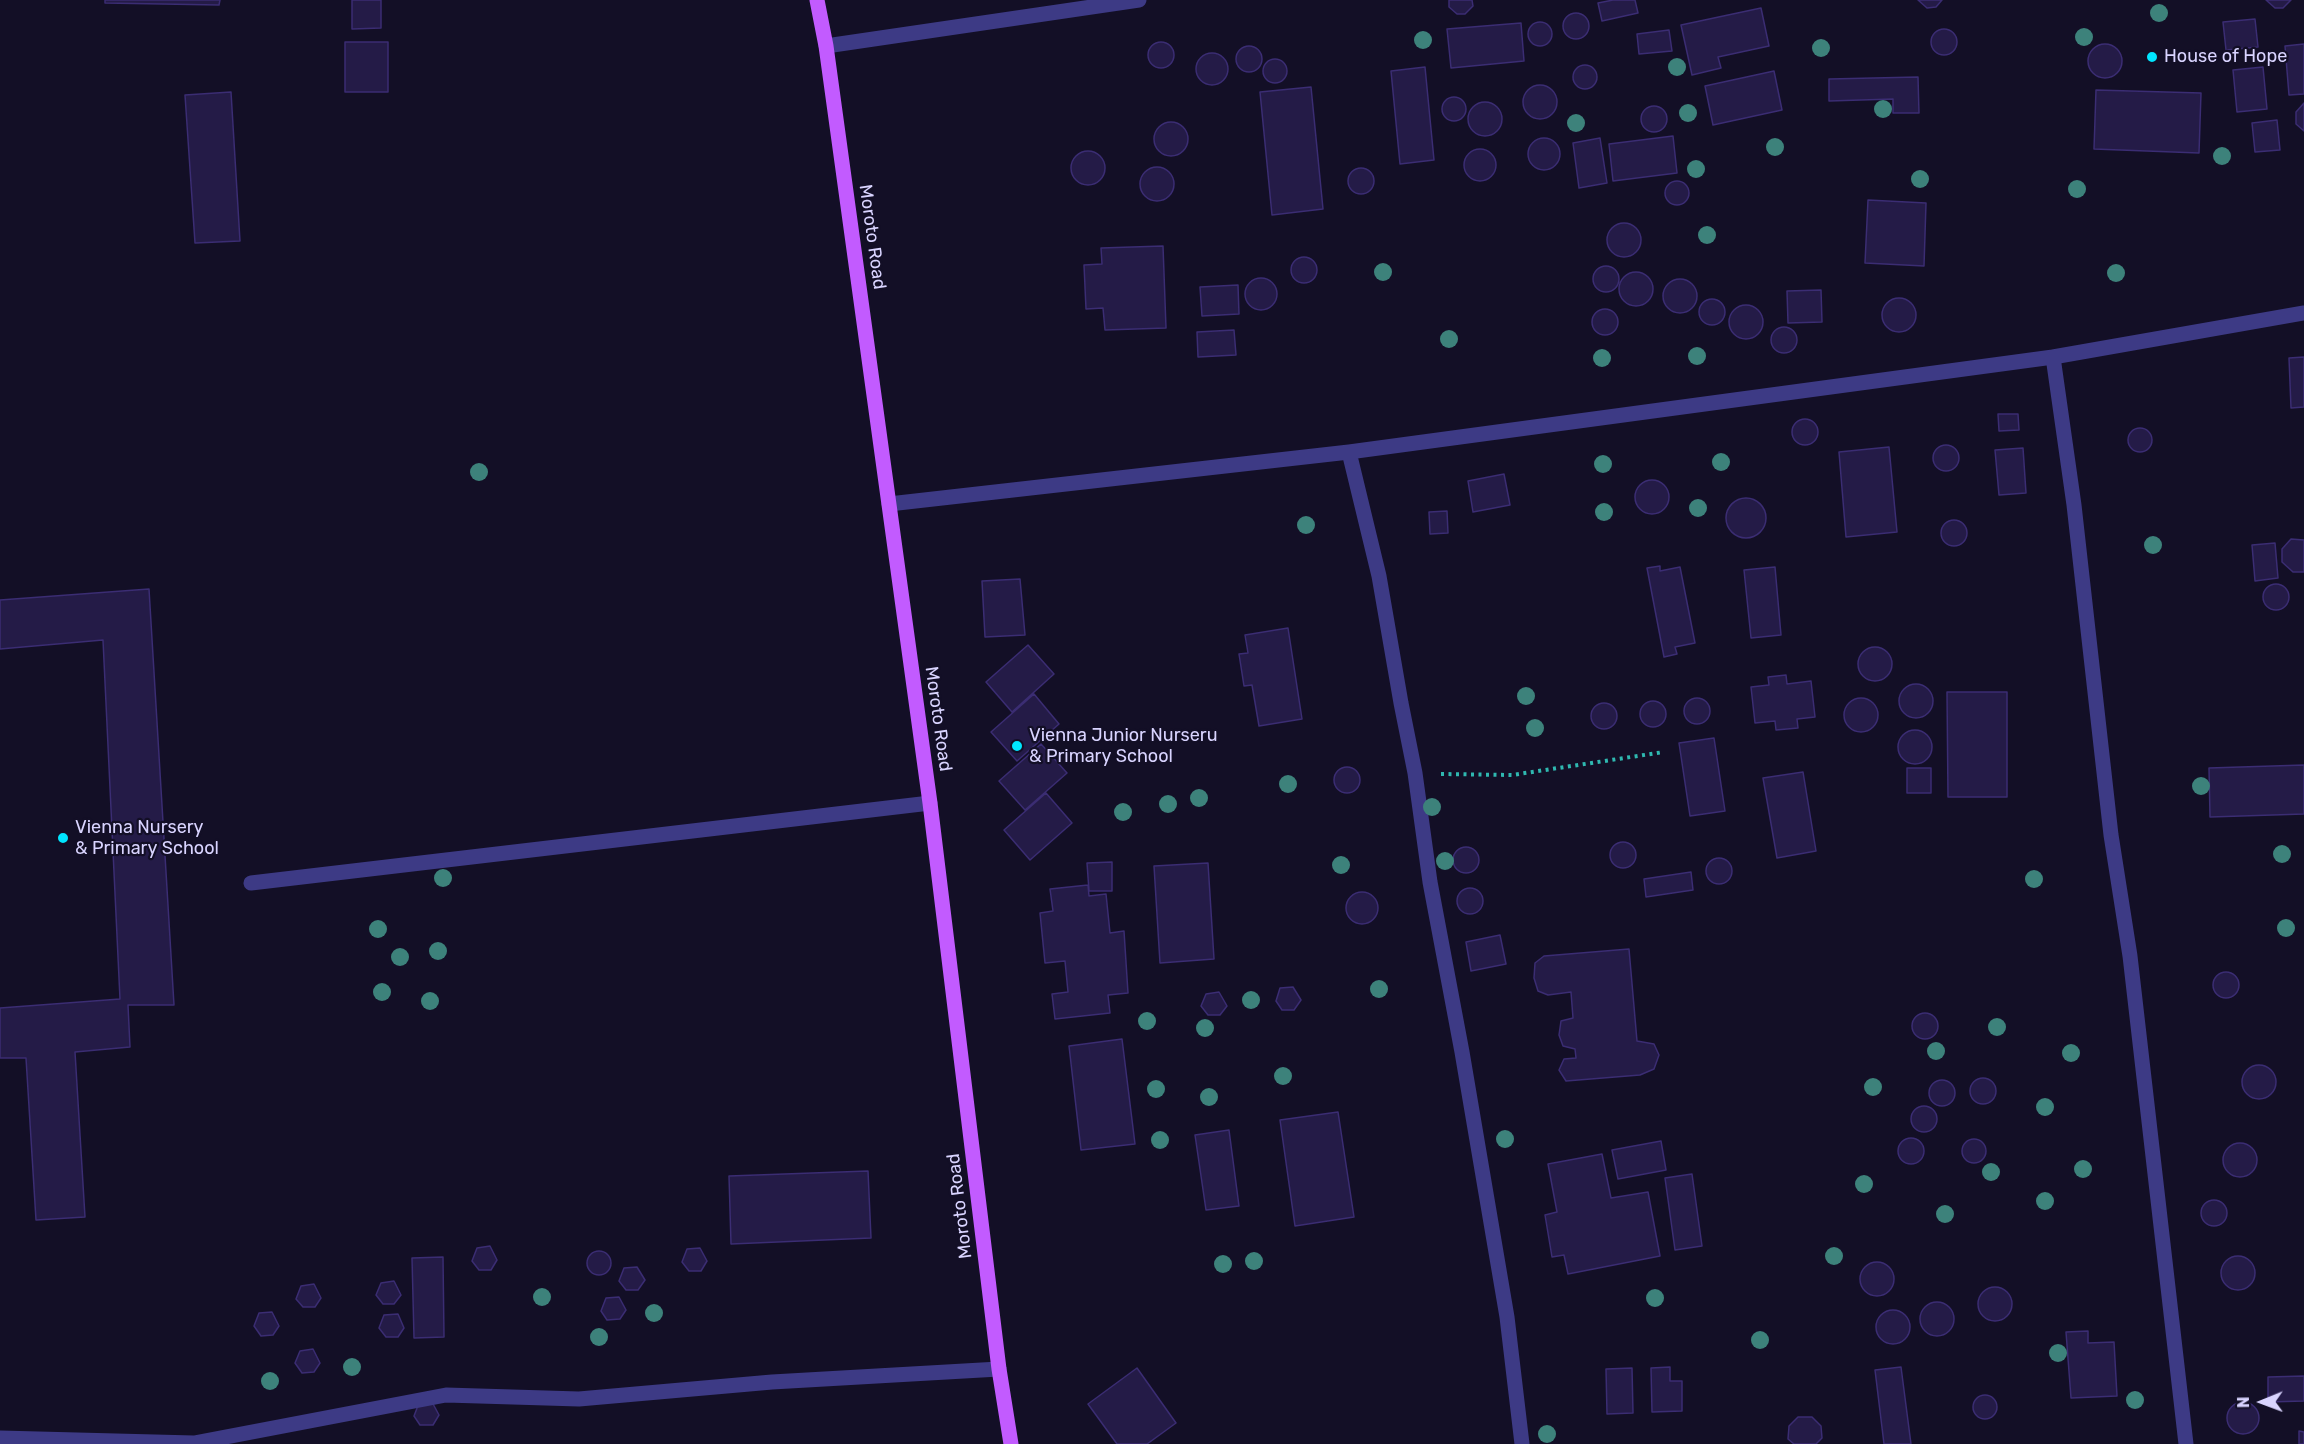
<!DOCTYPE html>
<html>
<head>
<meta charset="utf-8">
<style>
	body { margin:0 }
	#map { position:relative; width:2304px; height:1444px; overflow:hidden; background:#130f26; font-family:Rubik,sans-serif }
	canvas { display:block }
	.north { position:absolute; left:2232px; top:1372px; width:60px; height:60px; -webkit-text-stroke:4px #130f26; paint-order:stroke; rotate:269deg; font-size:16px; font-weight:700; line-height:24px; text-align:center; color:#d9d4ff }
	.north::after { content:''; display:block; margin:auto; width:21px; height:27px; background:#d9d4ff; clip-path:polygon(50% 0,100% 100%,50% 72%,0 100%) }
</style>
</head>
<body>
<div id="map">
<canvas width="2304" height="1444"></canvas>
<div class="north">N</div>
</div>
<script>
const ctx = document.querySelector('canvas').getContext('2d');
ctx.lineJoin = 'round';
function fillPath(path, color) {
  ctx.fillStyle = color;
  ctx.fill(path, 'evenodd');
}
function strokePath(path, color, width, dash) {
  ctx.strokeStyle = color;
  ctx.lineWidth = width;
  ctx.lineCap = dash ? 'butt' : 'round';
  ctx.setLineDash(dash || []);
  ctx.stroke(path);
}
function label(font, color, halo, rows, align = 'center') {
  ctx.font = font + ' Rubik,sans-serif';
  ctx.lineWidth = 4.5;
  ctx.setLineDash([]);
  ctx.textBaseline = 'middle';
  ctx.strokeStyle = halo;
  ctx.fillStyle = color;
  for (const [text, x, y, turn = 0] of rows) {
    ctx.save();
    ctx.translate(x, y);
    ctx.rotate((+turn || 0) * Math.PI / 180);
    ctx.textAlign = isNaN(turn) ? turn : align;
    if (halo) ctx.strokeText(text, 0, 0);
    ctx.fillText(text, 0, 0);
    ctx.restore();
  }
}
const building = new Path2D(`
	M 105,0 L 220,0 L 219,5 L 105,3 Z
	M 352,0 L 381,0 L 381,28 L 352,29 Z
	M 1449,0 L 1472,0 L 1473,6 L 1465,14 L 1457,14 L 1449,7 Z
	M 1613,0 L 1635,0 L 1638,13 L 1602,21 L 1598,3 Z
	M 1918,0 L 1942,0 L 1936,7 L 1927,8 Z
	M 2266,0 L 2291,0 L 2283,8 L 2275,8 Z
	M 1761,8 L 1769,46 L 1718,57 L 1721,68 L 1692,75 L 1681,25 Z
	M1563 26a13 13 0 1 1 26 0a13 13 0 1 1-26 0Z
	M 2255,19 L 2258,47 L 2226,50 L 2223,22 Z
	M1528 34a12 12 0 1 1 24 0a12 12 0 1 1-24 0Z
	M 1521,23 L 1524,61 L 1451,68 L 1447,29 Z
	M1931 42a13 13 0 1 1 26 0a13 13 0 1 1-26 0Z
	M 1669,30 L 1672,51 L 1639,54 L 1637,34 Z
	M 345,42 L 388,42 L 388,92 L 345,92 Z
	M1148 55a13 13 0 1 1 26 0a13 13 0 1 1-26 0Z
	M 2304,44 L 2304,94 L 2289,95 L 2285,46 Z
	M2088 61a17 17 0 1 1 34 0a17 17 0 1 1-34 0Z
	M1236 59a13 13 0 1 1 26 0a13 13 0 1 1-26 0Z
	M1196 69a16 16 0 1 1 32 0a16 16 0 1 1-32 0Z
	M1263 71a12 12 0 1 1 24 0a12 12 0 1 1-24 0Z
	M1573 77a12 12 0 1 1 24 0a12 12 0 1 1-24 0Z
	M 1425,67 L 1434,160 L 1400,164 L 1391,71 Z
	M 2263,67 L 2267,109 L 2237,112 L 2233,70 Z
	M 1774,71 L 1782,110 L 1713,125 L 1705,86 Z
	M 1918,77 L 1919,113 L 1893,113 L 1893,99 L 1829,101 L 1829,79 Z
	M1523 102a17 17 0 1 1 34 0a17 17 0 1 1-34 0Z
	M 1311,87 L 1323,209 L 1272,215 L 1260,92 Z
	M 2096,90 L 2201,93 L 2199,153 L 2094,149 Z
	M 231,92 L 240,241 L 195,243 L 185,95 Z
	M1442 109a12 12 0 1 1 24 0a12 12 0 1 1-24 0Z
	M1468 119a17 17 0 1 1 34 0a17 17 0 1 1-34 0Z
	M 2304,103 L 2304,131 L 2296,124 L 2296,112 Z
	M1641 119a13 13 0 1 1 26 0a13 13 0 1 1-26 0Z
	M 2277,120 L 2280,150 L 2255,152 L 2252,123 Z
	M1154 139a17 17 0 1 1 34 0a17 17 0 1 1-34 0Z
	M 1673,136 L 1677,173 L 1613,181 L 1609,144 Z
	M1528 154a16 16 0 1 1 32 0a16 16 0 1 1-32 0Z
	M 1600,138 L 1607,183 L 1579,188 L 1573,143 Z
	M1464 165a16 16 0 1 1 32 0a16 16 0 1 1-32 0Z
	M1071 168a17 17 0 1 1 34 0a17 17 0 1 1-34 0Z
	M1140 184a17 17 0 1 1 34 0a17 17 0 1 1-34 0Z
	M1348 181a13 13 0 1 1 26 0a13 13 0 1 1-26 0Z
	M1665 193a12 12 0 1 1 24 0a12 12 0 1 1-24 0Z
	M 1868,200 L 1926,203 L 1924,266 L 1865,263 Z
	M1607 240a17 17 0 1 1 34 0a17 17 0 1 1-34 0Z
	M 1163,246 L 1166,328 L 1105,330 L 1103,308 L 1086,309 L 1084,265 L 1102,264 L 1101,248 Z
	M1291 270a13 13 0 1 1 26 0a13 13 0 1 1-26 0Z
	M1593 279a13 13 0 1 1 26 0a13 13 0 1 1-26 0Z
	M1619 289a17 17 0 1 1 34 0a17 17 0 1 1-34 0Z
	M1245 294a16 16 0 1 1 32 0a16 16 0 1 1-32 0Z
	M1663 296a17 17 0 1 1 34 0a17 17 0 1 1-34 0Z
	M 1238,285 L 1239,314 L 1202,316 L 1200,287 Z
	M 1821,290 L 1822,322 L 1788,323 L 1787,291 Z
	M1882 315a17 17 0 1 1 34 0a17 17 0 1 1-34 0Z
	M1699 312a13 13 0 1 1 26 0a13 13 0 1 1-26 0Z
	M1729 322a17 17 0 1 1 34 0a17 17 0 1 1-34 0Z
	M1592 322a13 13 0 1 1 26 0a13 13 0 1 1-26 0Z
	M1771 340a13 13 0 1 1 26 0a13 13 0 1 1-26 0Z
	M 1234,330 L 1236,355 L 1198,357 L 1197,332 Z
	M 2304,357 L 2304,407 L 2291,408 L 2289,358 Z
	M 1998,414 L 2018,414 L 2019,430 L 1999,431 Z
	M1792 432a13 13 0 1 1 26 0a13 13 0 1 1-26 0Z
	M2128 440a12 12 0 1 1 24 0a12 12 0 1 1-24 0Z
	M1933 458a13 13 0 1 1 26 0a13 13 0 1 1-26 0Z
	M 1889,447 L 1897,532 L 1846,537 L 1839,452 Z
	M 2023,448 L 2026,493 L 1999,495 L 1995,450 Z
	M 1504,474 L 1510,505 L 1473,512 L 1468,481 Z
	M1635 497a17 17 0 1 1 34 0a17 17 0 1 1-34 0Z
	M1726 518a20 20 0 1 1 40 0a20 20 0 1 1-40 0Z
	M 1447,511 L 1448,533 L 1430,534 L 1429,512 Z
	M1941 533a13 13 0 1 1 26 0a13 13 0 1 1-26 0Z
	M 2291,539 L 2304,540 L 2304,572 L 2293,572 L 2282,562 L 2282,549 Z
	M 2275,543 L 2278,578 L 2255,581 L 2252,545 Z
	M 1660,566 L 1660,571 L 1680,567 L 1695,643 L 1675,647 L 1677,654 L 1664,657 L 1647,568 Z
	M 1775,567 L 1781,635 L 1751,638 L 1744,570 Z
	M 1020,579 L 1025,635 L 985,637 L 982,581 Z
	M2263 597a13 13 0 1 1 26 0a13 13 0 1 1-26 0Z
	M 149,589 L 174,1005 L 128,1005 L 130,1047 L 75,1052 L 85,1217 L 36,1220 L 26,1058 L 0,1058 L 0,1008 L 120,999 L 103,640 L 0,649 L 0,600 Z
	M 1288,628 L 1302,719 L 1259,726 L 1252,685 L 1244,686 L 1239,654 L 1248,653 L 1245,635 Z
	M 1028,645 L 1054,674 L 1012,712 L 986,682 Z
	M1858 664a17 17 0 1 1 34 0a17 17 0 1 1-34 0Z
	M 1786,675 L 1787,684 L 1811,681 L 1815,717 L 1797,719 L 1798,728 L 1776,730 L 1775,721 L 1755,723 L 1751,687 L 1769,685 L 1768,677 Z
	M1899 701a17 17 0 1 1 34 0a17 17 0 1 1-34 0Z
	M 1947,692 L 2007,692 L 2007,797 L 1948,797 Z
	M 1034,694 L 1059,724 L 1017,761 L 991,732 Z
	M1684 711a13 13 0 1 1 26 0a13 13 0 1 1-26 0Z
	M1844 715a17 17 0 1 1 34 0a17 17 0 1 1-34 0Z
	M1640 714a13 13 0 1 1 26 0a13 13 0 1 1-26 0Z
	M1591 716a13 13 0 1 1 26 0a13 13 0 1 1-26 0Z
	M1898 747a17 17 0 1 1 34 0a17 17 0 1 1-34 0Z
	M 1714,738 L 1725,811 L 1690,816 L 1679,743 Z
	M 1041,744 L 1067,773 L 1025,810 L 999,781 Z
	M 2304,765 L 2304,814 L 2210,817 L 2209,768 Z
	M1334 780a13 13 0 1 1 26 0a13 13 0 1 1-26 0Z
	M 1907,768 L 1931,768 L 1931,793 L 1907,793 Z
	M 1803,772 L 1816,851 L 1777,858 L 1763,778 Z
	M 1046,793 L 1072,823 L 1030,860 L 1004,830 Z
	M1610 855a13 13 0 1 1 26 0a13 13 0 1 1-26 0Z
	M1453 860a13 13 0 1 1 26 0a13 13 0 1 1-26 0Z
	M1706 871a13 13 0 1 1 26 0a13 13 0 1 1-26 0Z
	M 1112,862 L 1112,891 L 1089,891 L 1087,863 Z
	M 1208,863 L 1214,959 L 1160,963 L 1154,866 Z
	M 1691,872 L 1693,890 L 1646,897 L 1644,879 Z
	M 1088,885 L 1089,896 L 1106,894 L 1110,933 L 1124,931 L 1128,993 L 1108,995 L 1110,1013 L 1055,1019 L 1052,994 L 1068,992 L 1065,961 L 1045,963 L 1040,913 L 1053,911 L 1050,889 Z
	M1457 901a13 13 0 1 1 26 0a13 13 0 1 1-26 0Z
	M1346 908a16 16 0 1 1 32 0a16 16 0 1 1-32 0Z
	M 1500,935 L 1506,964 L 1471,971 L 1466,942 Z
	M 1629,949 L 1637,1041 L 1654,1044 L 1659,1055 L 1654,1069 L 1640,1075 L 1566,1081 L 1559,1070 L 1564,1059 L 1576,1058 L 1575,1049 L 1563,1046 L 1559,1035 L 1561,1021 L 1573,1018 L 1571,992 L 1548,995 L 1538,991 L 1534,978 L 1535,963 L 1544,956 Z
	M2213 985a13 13 0 1 1 26 0a13 13 0 1 1-26 0Z
	M 1293,987 L 1301,1000 L 1294,1010 L 1282,1010 L 1276,1001 L 1280,988 Z
	M 1219,992 L 1227,1006 L 1220,1015 L 1208,1015 L 1201,1006 L 1206,994 Z
	M1912 1026a13 13 0 1 1 26 0a13 13 0 1 1-26 0Z
	M 1122,1039 L 1135,1144 L 1081,1150 L 1069,1046 Z
	M2242 1082a17 17 0 1 1 34 0a17 17 0 1 1-34 0Z
	M1970 1091a13 13 0 1 1 26 0a13 13 0 1 1-26 0Z
	M1929 1093a13 13 0 1 1 26 0a13 13 0 1 1-26 0Z
	M1911 1119a13 13 0 1 1 26 0a13 13 0 1 1-26 0Z
	M 1338,1112 L 1354,1217 L 1295,1226 L 1280,1120 Z
	M 1229,1130 L 1239,1206 L 1206,1210 L 1195,1135 Z
	M1898 1151a13 13 0 1 1 26 0a13 13 0 1 1-26 0Z
	M1962 1151a12 12 0 1 1 24 0a12 12 0 1 1-24 0Z
	M 1661,1141 L 1666,1170 L 1618,1179 L 1612,1150 Z
	M2223 1160a17 17 0 1 1 34 0a17 17 0 1 1-34 0Z
	M 1602,1154 L 1611,1198 L 1648,1192 L 1660,1256 L 1568,1274 L 1564,1255 L 1552,1257 L 1545,1215 L 1557,1212 L 1548,1164 Z
	M 868,1171 L 871,1238 L 731,1244 L 729,1176 Z
	M 1692,1174 L 1702,1246 L 1675,1250 L 1665,1178 Z
	M2201 1213a13 13 0 1 1 26 0a13 13 0 1 1-26 0Z
	M 490,1246 L 497,1260 L 491,1270 L 479,1270 L 472,1261 L 477,1248 Z
	M 700,1248 L 707,1261 L 701,1271 L 689,1271 L 682,1262 L 687,1249 Z
	M587 1263a12 12 0 1 1 24 0a12 12 0 1 1-24 0Z
	M2221 1273a17 17 0 1 1 34 0a17 17 0 1 1-34 0Z
	M 443,1257 L 444,1337 L 414,1338 L 412,1258 Z
	M1860 1279a17 17 0 1 1 34 0a17 17 0 1 1-34 0Z
	M 637,1267 L 645,1280 L 638,1290 L 626,1290 L 619,1281 L 624,1268 Z
	M 394,1281 L 401,1295 L 394,1304 L 383,1304 L 376,1295 L 381,1283 Z
	M 314,1284 L 321,1298 L 315,1307 L 303,1307 L 296,1299 L 301,1286 Z
	M1978 1304a17 17 0 1 1 34 0a17 17 0 1 1-34 0Z
	M 619,1297 L 626,1310 L 620,1319 L 607,1320 L 601,1311 L 606,1298 Z
	M1920 1319a17 17 0 1 1 34 0a17 17 0 1 1-34 0Z
	M1876 1327a17 17 0 1 1 34 0a17 17 0 1 1-34 0Z
	M 272,1312 L 279,1326 L 273,1335 L 261,1336 L 254,1326 L 259,1313 Z
	M 398,1314 L 404,1328 L 398,1337 L 386,1337 L 379,1328 L 384,1315 Z
	M 2088,1331 L 2088,1343 L 2114,1342 L 2117,1396 L 2071,1398 L 2066,1332 Z
	M 313,1349 L 320,1363 L 314,1372 L 302,1373 L 295,1363 L 300,1351 Z
	M 1670,1367 L 1670,1381 L 1682,1381 L 1682,1411 L 1652,1412 L 1651,1368 Z
	M 1901,1367 L 1911,1444 L 1884,1444 L 1875,1370 Z
	M 1137,1368 L 1176,1423 L 1147,1444 L 1117,1444 L 1088,1404 Z
	M 1632,1368 L 1633,1413 L 1607,1414 L 1606,1369 Z
	M 2304,1376 L 2304,1401 L 2268,1402 L 2268,1377 Z
	M1973 1407a12 12 0 1 1 24 0a12 12 0 1 1-24 0Z
	M2227 1418a16 16 0 1 1 32 0a16 16 0 1 1-32 0Z
	M 432,1402 L 439,1415 L 433,1425 L 420,1425 L 414,1416 L 419,1403 Z
	M 1798,1417 L 1812,1417 L 1821,1426 L 1822,1438 L 1816,1444 L 1794,1444 L 1788,1439 L 1789,1426 Z
	M 2299,1431 L 2304,1432 L 2304,1444 L 2299,1444 Z`);
fillPath(building, '#241b47');
strokePath(building, '#3b2d73', 1.5);
strokePath(new Path2D(`
	M 1441,774 L 1512,775 L 1664,752`), '#2fb8b0', 4, [3, 4.5]);
strokePath(new Path2D(`
	M 826,46 L 1139,0
	M 2053,357 L 2304,313
	M 1349,452 L 1379,576 L 1401,703 L 1415,773 L 1430,882 L 1462,1052 L 1507,1317 L 1522,1444
	M 889,504 L 1349,452 L 2053,357 L 2074,505 L 2111,835 L 2130,956 L 2186,1444
	M 251,883 L 930,803
	M 0,1438 L 194,1443 L 446,1395 L 579,1399 L 772,1382 L 999,1369`), '#3d3a85', 15);
strokePath(new Path2D(`
	M 817,0 L 826,46 L 930,803 L 999,1369 L 1011,1444`), '#c25bff', 15);
ctx.fillStyle = '#3d827b';
for (const [x, y] of [
	[2159,13],
	[2084,37],
	[1423,40],
	[1821,48],
	[1677,67],
	[1883,109],
	[1688,113],
	[1576,123],
	[1775,147],
	[2222,156],
	[1696,169],
	[1920,179],
	[2077,189],
	[1707,235],
	[1383,272],
	[2116,273],
	[1449,339],
	[1697,356],
	[1602,358],
	[1721,462],
	[1603,464],
	[479,472],
	[1698,508],
	[1604,512],
	[1306,525],
	[2153,545],
	[1526,696],
	[1535,728],
	[1288,784],
	[2201,786],
	[1199,798],
	[1168,804],
	[1432,807],
	[1123,812],
	[2282,854],
	[1445,861],
	[1341,865],
	[443,878],
	[2034,879],
	[2286,928],
	[378,929],
	[438,951],
	[400,957],
	[1379,989],
	[382,992],
	[1251,1000],
	[430,1001],
	[1147,1021],
	[1997,1027],
	[1205,1028],
	[1936,1051],
	[2071,1053],
	[1283,1076],
	[1873,1087],
	[1156,1089],
	[1209,1097],
	[2045,1107],
	[1505,1139],
	[1160,1140],
	[2083,1169],
	[1991,1172],
	[1864,1184],
	[2045,1201],
	[1945,1214],
	[1834,1256],
	[1254,1261],
	[1223,1264],
	[542,1297],
	[1655,1298],
	[654,1313],
	[599,1337],
	[1760,1340],
	[2058,1353],
	[352,1367],
	[270,1381],
	[2135,1400],
	[1547,1434]
]) {
  ctx.beginPath();
  ctx.arc(x, y, 9, 0, 2 * Math.PI);
  ctx.fill();
}
for (const [x, y, r, color] of [
	[2152,57,6,"#00e5ff"],
	[1017,746,6,"#00e5ff"],
	[63,838,6,"#00e5ff"]
]) {
  const dot = new Path2D();
  dot.arc(x, y, r, 0, 2 * Math.PI);
  ctx.fillStyle = color;
  ctx.fill(dot);
  strokePath(dot, '#130f26', 2);
}
label('18px', '#d9d4ff', '#130f26', [
	["House of Hope",2164,57],
	["Vienna Junior Nurseru",1029,736],
	["& Primary School",1029,757],
	["Vienna Nursery",75,828],
	["& Primary School",75,849]
], 'left');
label('18px', '#d9d4ff', '#130f26', [
	["Moroto Road",872,237,82],
	["Moroto Road",938,719,82],
	["Moroto Road",960,1206,-97]
]);
</script>
</body>
</html>
